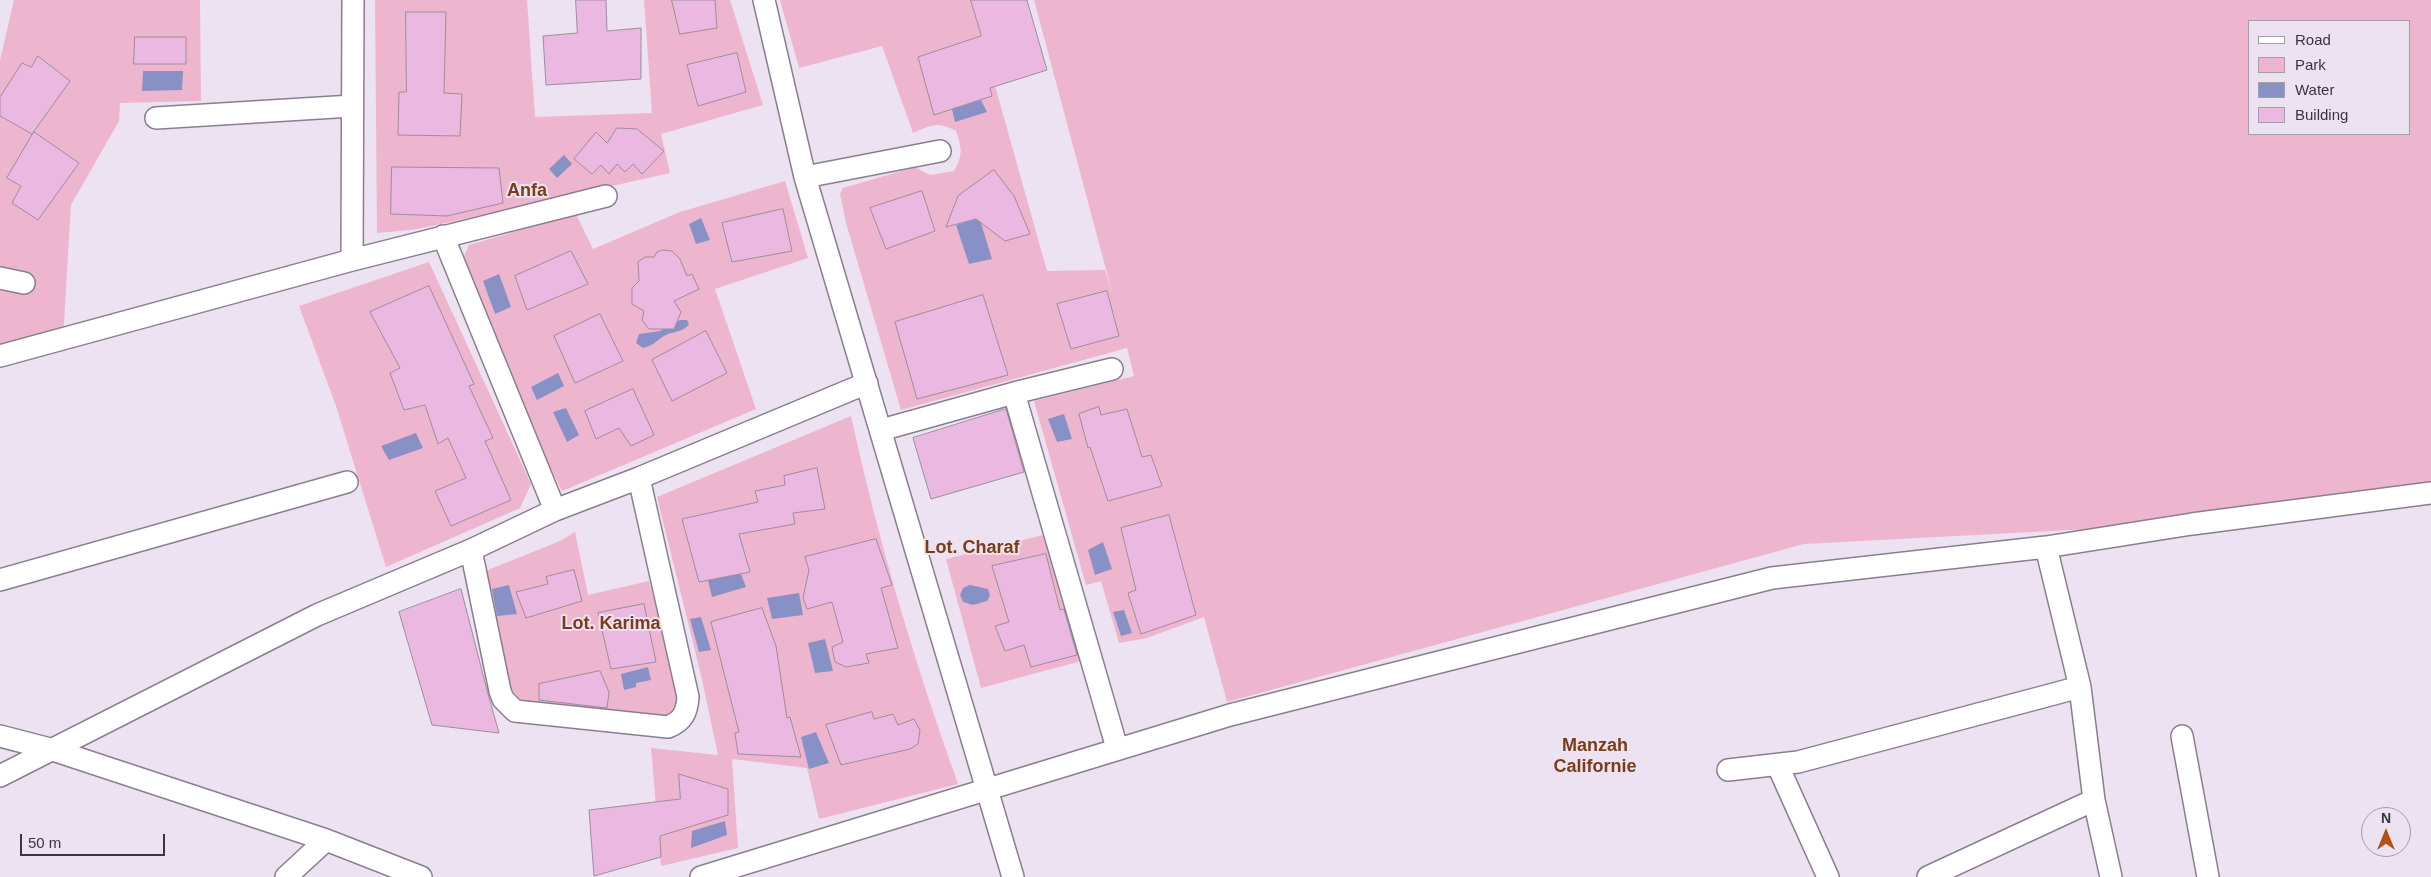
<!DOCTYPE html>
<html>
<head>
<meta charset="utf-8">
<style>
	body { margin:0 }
	#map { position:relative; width:2431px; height:877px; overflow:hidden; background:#ece2f2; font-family:Arial,sans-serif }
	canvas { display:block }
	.legend { position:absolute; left:2248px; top:20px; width:162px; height:115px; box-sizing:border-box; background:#ece2f2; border:1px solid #a59daa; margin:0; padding:6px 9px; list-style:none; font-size:15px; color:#3a363d }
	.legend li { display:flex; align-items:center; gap:10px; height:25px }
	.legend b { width:25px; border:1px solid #a59daa }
	.north { position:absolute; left:2361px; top:807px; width:50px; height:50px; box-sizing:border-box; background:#ece2f2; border:1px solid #a59daa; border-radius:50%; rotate:0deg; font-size:14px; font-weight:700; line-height:20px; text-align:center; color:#3a363d }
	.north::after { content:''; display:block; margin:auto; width:18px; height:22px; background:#b35210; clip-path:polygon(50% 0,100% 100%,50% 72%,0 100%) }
	.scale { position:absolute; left:20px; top:834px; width:145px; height:22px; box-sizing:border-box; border:2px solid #3a363d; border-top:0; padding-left:6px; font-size:15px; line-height:18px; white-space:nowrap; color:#3a363d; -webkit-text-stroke:4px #ece2f2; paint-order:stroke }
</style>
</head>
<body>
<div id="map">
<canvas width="2431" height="877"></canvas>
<ul class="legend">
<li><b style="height:6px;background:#fff"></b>Road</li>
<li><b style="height:14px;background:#eeb6ce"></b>Park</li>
<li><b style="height:14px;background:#8891c5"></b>Water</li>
<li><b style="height:14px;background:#eab8e1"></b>Building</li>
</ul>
<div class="north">N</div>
<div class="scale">50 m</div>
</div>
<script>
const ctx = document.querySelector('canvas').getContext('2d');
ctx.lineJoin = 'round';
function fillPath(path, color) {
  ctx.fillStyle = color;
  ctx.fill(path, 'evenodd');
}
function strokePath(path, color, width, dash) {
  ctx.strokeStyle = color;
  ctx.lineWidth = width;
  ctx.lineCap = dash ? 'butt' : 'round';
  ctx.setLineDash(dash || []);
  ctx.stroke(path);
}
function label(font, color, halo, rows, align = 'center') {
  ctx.font = font + ' Arial,sans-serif';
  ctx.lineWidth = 4;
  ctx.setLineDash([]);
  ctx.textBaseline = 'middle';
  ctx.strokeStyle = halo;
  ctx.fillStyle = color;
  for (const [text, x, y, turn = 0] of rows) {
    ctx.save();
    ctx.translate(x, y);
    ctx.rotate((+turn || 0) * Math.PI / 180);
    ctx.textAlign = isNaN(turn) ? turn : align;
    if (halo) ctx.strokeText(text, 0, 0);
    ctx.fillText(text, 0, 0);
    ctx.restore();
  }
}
fillPath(new Path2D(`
	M 14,0 L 200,0 L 201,101 L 120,103 L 119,121 L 71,205 L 63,339 L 0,351 L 0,60 Z
	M 375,0 L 527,0 L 535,117 L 652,113 L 644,0 L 730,0 L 763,105 L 661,134 L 670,173 L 451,222 L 411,230 L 377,233 Z
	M 780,0 L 971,0 L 1047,271 L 1105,270 L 1112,292 L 1034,0 L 2431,0 L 2431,487 L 2147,526 L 1804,544 L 1227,702 L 1204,617 L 1147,638 L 1119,643 L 1101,581 L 1086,585 L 1034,401 L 1134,376 L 1127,348 L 901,410 L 846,223 L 840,194 L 843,188 L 915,167 L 930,175 L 954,171 C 963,156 962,148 956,131 C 937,121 932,125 913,133 L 882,46 L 799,68 ZM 2250,21 L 2410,21 L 2410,134 L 2250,134 Z
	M 785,181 L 808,258 L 715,289 L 756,409 L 562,491 L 525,418 L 462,261 L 469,245 L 576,214 L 593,249 L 680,212 Z
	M 429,262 L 531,484 L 520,508 L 386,567 L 336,406 L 299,306 Z
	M 851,416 C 878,541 915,664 958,784 L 819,819 L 807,768 L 732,759 L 738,848 L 661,866 L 651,748 L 718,755 L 701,675 L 657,497 Z
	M 575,532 L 588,595 L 649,581 L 682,698 L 672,719 L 523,702 L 511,689 L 483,572 L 560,541 Z
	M 1047,534 L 1085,660 L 981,688 L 946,559 Z`), '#eeb6ce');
fillPath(new Path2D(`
	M 143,71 L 183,71 L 182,90 L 142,91 Z
	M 981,100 L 987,112 L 955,122 L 952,109 Z
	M 564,155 L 572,164 L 557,178 L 549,169 Z
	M 701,218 L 710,240 L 696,244 L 689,224 Z
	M 976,219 L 981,223 L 992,259 L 969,264 L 956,225 Z
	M 499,274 L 511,307 L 495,314 L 483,281 Z
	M 680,320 L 687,320 L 689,324 C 683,333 672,331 664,336 C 656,341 653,346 643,348 L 636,343 L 639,334 L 660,331 Z
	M 558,373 L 564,386 L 537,400 L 531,387 Z
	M 566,408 L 579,435 L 567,442 L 553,412 Z
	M 1064,414 L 1072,439 L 1057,442 L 1048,419 Z
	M 416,433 L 423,448 L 389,460 L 381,446 Z
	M 1103,542 L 1112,569 L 1095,575 L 1088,550 Z
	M 741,574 L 746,587 L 712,597 L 708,580 Z
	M 509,585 L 517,614 L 497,616 L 492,589 Z
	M 970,585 L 988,589 L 990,596 L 987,601 L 973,605 L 963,602 L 960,595 L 963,588 Z
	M 799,593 L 803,615 L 772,619 L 767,598 Z
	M 1124,610 L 1132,633 L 1121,636 L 1113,612 Z
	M 701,617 L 711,650 L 699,652 L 690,619 Z
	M 825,639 L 833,671 L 815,673 L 808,643 Z
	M 648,667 L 651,680 L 636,683 L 636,687 L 624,690 L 621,674 Z
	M 816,732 L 829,763 L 809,769 L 801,737 Z
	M 725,821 L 727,835 L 691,848 L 692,831 Z`), '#8891c5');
const building = new Path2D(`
	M 576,0 L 606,0 L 607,31 L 641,28 L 641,79 L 546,85 L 543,36 L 577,33 Z
	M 672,0 L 715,0 L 717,28 L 680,34 Z
	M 971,0 L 1027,0 L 1047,70 L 990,88 L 992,96 L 934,115 L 918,57 L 981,36 Z
	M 406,12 L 446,12 L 444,93 L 462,94 L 460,136 L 398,135 L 399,92 L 406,92 Z
	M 135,37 L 186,37 L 186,64 L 134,64 Z
	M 737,53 L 746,92 L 698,106 L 687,65 Z
	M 38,56 L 70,81 L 32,134 L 0,116 L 0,97 L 22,63 L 31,67 Z
	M 617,128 L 637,129 L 664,151 L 642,174 L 633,164 L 625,172 L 617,164 L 609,174 L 601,165 L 592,174 L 574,159 L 596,132 L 607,143 Z
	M 34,132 L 79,163 L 38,220 L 12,203 L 21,186 L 7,178 Z
	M 392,167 L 499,168 L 503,203 L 447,216 L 391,214 Z
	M 994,170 L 1014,196 L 1030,234 L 1005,241 L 976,219 L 946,227 L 958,196 Z
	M 922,191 L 935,231 L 886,249 L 870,208 Z
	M 783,209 L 792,251 L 732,262 L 722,223 Z
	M 663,250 L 672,251 L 680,259 L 687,276 L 692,274 L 699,289 L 674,301 L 681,312 L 674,329 L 649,329 L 642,320 L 644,311 L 632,304 L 632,288 L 639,281 L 638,262 L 645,257 L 654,257 L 657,252 Z
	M 571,251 L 588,284 L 527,310 L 515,276 Z
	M 429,286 L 474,384 L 469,386 L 493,438 L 485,441 L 511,500 L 451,526 L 435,491 L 466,478 L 448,438 L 438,444 L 425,405 L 404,410 L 390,373 L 400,368 L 370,312 Z
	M 1107,291 L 1119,336 L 1071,349 L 1057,304 Z
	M 983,295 L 1008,375 L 917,399 L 895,322 Z
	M 600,314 L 623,361 L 575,383 L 554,336 Z
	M 706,331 L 727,373 L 672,401 L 652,360 Z
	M 633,389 L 654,435 L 631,446 L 619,428 L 596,439 L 585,411 Z
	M 1099,407 L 1101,415 L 1127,409 L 1142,457 L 1151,455 L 1162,486 L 1108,501 L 1090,447 L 1088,448 L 1079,414 Z
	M 1006,409 L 1024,472 L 931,499 L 913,438 Z
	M 817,468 L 825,509 L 793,513 L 795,524 L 739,534 L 750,572 L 699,582 L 682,519 L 758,502 L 755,491 L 785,485 L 784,476 Z
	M 1169,515 L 1196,615 L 1141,634 L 1128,593 L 1136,590 L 1121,528 Z
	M 876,539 L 892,585 L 881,588 L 898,648 L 866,654 L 869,663 L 846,667 L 835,662 L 832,647 L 843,642 L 832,602 L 807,609 L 803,598 L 809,570 L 805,557 Z
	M 1046,554 L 1060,610 L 1064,609 L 1077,655 L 1031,667 L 1024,645 L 1005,651 L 995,626 L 1009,622 L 992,566 Z
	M 574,570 L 582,601 L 526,618 L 516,592 L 548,584 L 546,577 Z
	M 461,589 L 488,694 L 499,733 L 432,725 L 399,612 Z
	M 644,604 L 656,662 L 611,669 L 598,613 Z
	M 762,608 L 776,646 L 787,718 L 790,717 L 801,757 L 738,754 L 735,733 L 739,732 L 711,622 Z
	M 600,671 L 609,692 L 607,708 L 539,700 L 539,684 Z
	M 872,712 L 874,719 L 893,714 L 898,725 L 914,719 L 920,730 L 918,744 L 910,749 L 841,765 L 826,725 Z
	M 679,774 L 728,789 L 728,815 L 660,836 L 661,857 L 594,876 L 589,810 L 680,799 Z`);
fillPath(building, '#eab8e1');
strokePath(building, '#9d8e9a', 1);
const street = new Path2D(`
	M 764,0 L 805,177 L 1013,877
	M 156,118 L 352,106
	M 805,177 L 940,151
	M 443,236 L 555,510
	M 352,260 L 353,0
	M 0,278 L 24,283
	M 0,356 L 352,260 L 606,196
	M 1014,393 L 1112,369
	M 881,430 L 1014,393 L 1117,748
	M 2046,547 L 2080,687 L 2094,800 L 2111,877
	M 471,550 L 500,691 L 503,699 L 515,711 L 668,727 C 683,721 687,712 688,697 L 639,478
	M 0,580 L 347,482
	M 0,736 L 50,749 L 326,840 L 421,877
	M 2182,736 L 2208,877
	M 1778,766 L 1828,877
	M 1728,770 L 1798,762 L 2080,687
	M 0,776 L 317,615 L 471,550 L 555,510 L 639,478 L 867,383
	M 286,877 L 326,840
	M 701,877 L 1230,715 L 1772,578 L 2046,547 L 2192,524 L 2431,493
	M 1928,877 L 2094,800`);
strokePath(street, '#897f8e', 24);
strokePath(street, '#fff', 21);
label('bold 18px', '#7b3c17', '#ece2f2', [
	["Anfa",527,191],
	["Lot. Charaf",972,548],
	["Lot. Karima",611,624],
	["Manzah",1595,746],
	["Californie",1595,767]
]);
</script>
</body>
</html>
